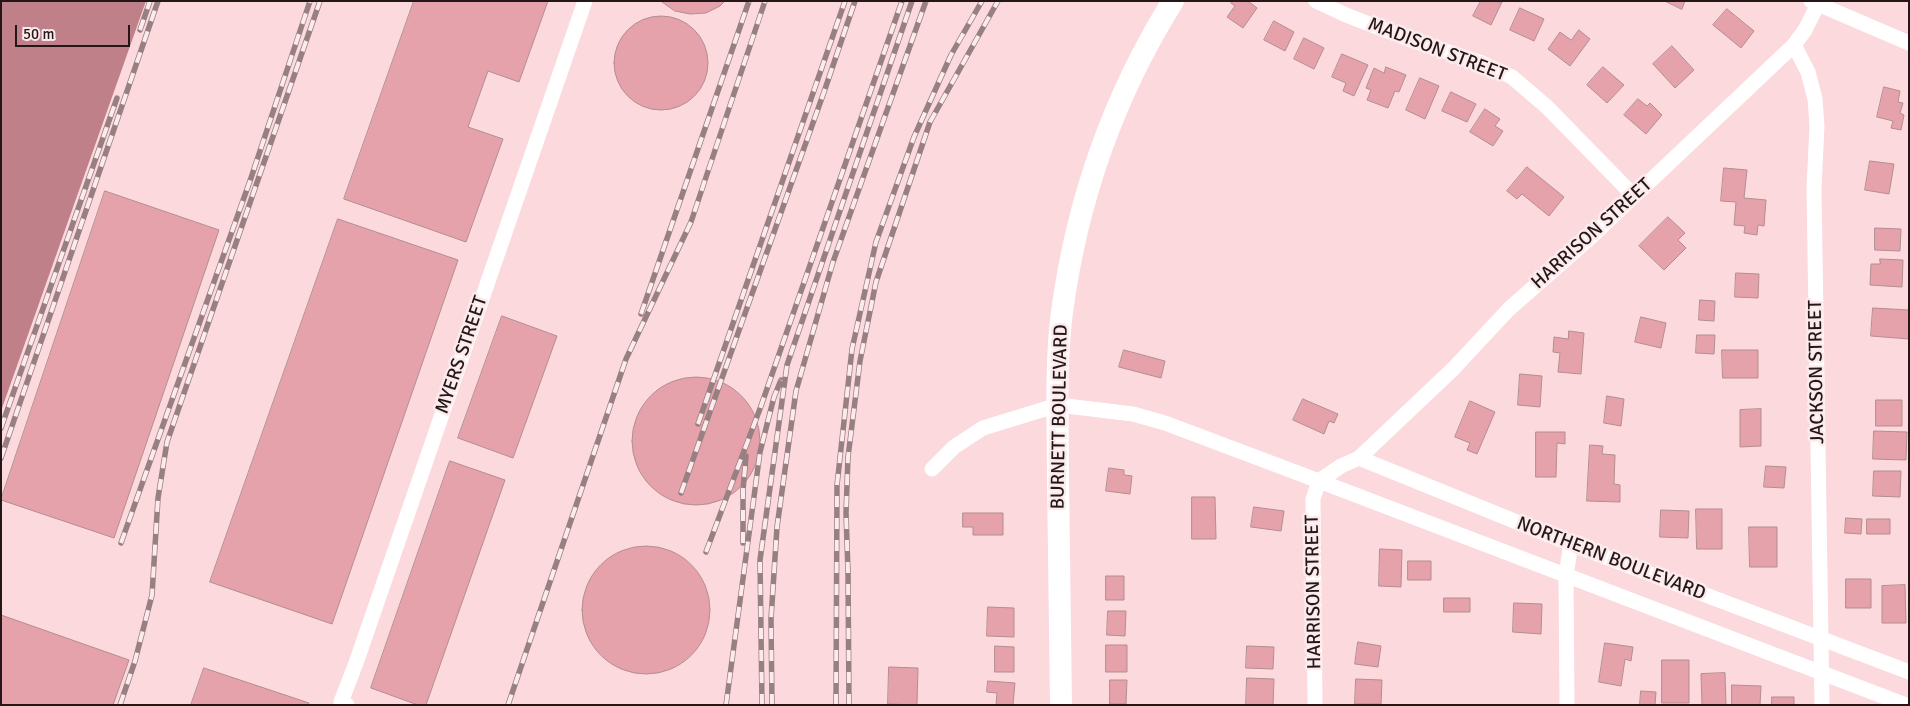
<!DOCTYPE html>
<html>
<head>
<meta charset="utf-8">
<style>
	body { margin:0 }
	#map { position:relative; width:1910px; height:706px; overflow:hidden; background:#fbd9dd; font-family:Signika,sans-serif }
	canvas { display:block }
	.frame { position:absolute; inset:0; border:2px solid #251718; pointer-events:none }
	.scale { position:absolute; left:15px; top:25px; width:115px; height:22px; box-sizing:border-box; border:2px solid #251718; border-top:0; padding-left:6px; font-size:15px; line-height:18px; white-space:nowrap; color:#251718; -webkit-text-stroke:4px #fcebed; paint-order:stroke }
</style>
</head>
<body>
<div id="map">
<canvas width="1910" height="706"></canvas>
<div class="frame"></div>
<div class="scale">50 m</div>
</div>
<script>
const ctx = document.querySelector('canvas').getContext('2d');
ctx.lineJoin = 'round';
function fillPath(path, color) {
  ctx.fillStyle = color;
  ctx.fill(path, 'evenodd');
}
function strokePath(path, color, width, dash) {
  ctx.strokeStyle = color;
  ctx.lineWidth = width;
  ctx.lineCap = dash ? 'butt' : 'round';
  ctx.setLineDash(dash || []);
  ctx.stroke(path);
}
function label(font, color, halo, rows, align = 'center') {
  ctx.font = font + ' Signika,sans-serif';
  ctx.lineWidth = 5;
  ctx.setLineDash([]);
  ctx.textBaseline = 'middle';
  ctx.strokeStyle = halo;
  ctx.fillStyle = color;
  for (const [text, x, y, turn = 0] of rows) {
    ctx.save();
    ctx.translate(x, y);
    ctx.rotate((+turn || 0) * Math.PI / 180);
    ctx.textAlign = isNaN(turn) ? turn : align;
    if (halo) ctx.strokeText(text, 0, 0);
    ctx.fillText(text, 0, 0);
    ctx.restore();
  }
}
fillPath(new Path2D(`
	M 1,1 L 146,1 L 1,411 Z`), '#c08089');
const building = new Path2D(`
	M 414,1 L 548,1 L 519,82 L 488,71 L 468,127 L 503,139 L 466,242 L 344,199 Z
	M 661,1 L 725,1 L 720,6 L 706,13 L 690,14 L 675,11 Z
	M 1232,1 L 1248,1 L 1257,8 L 1243,28 L 1227,17 L 1235,6 L 1231,3 Z
	M 1481,1 L 1502,2 L 1491,25 L 1473,16 Z
	M 1665,1 L 1685,1 L 1682,9 Z
	M 1520,8 L 1544,19 L 1534,41 L 1510,30 Z
	M 1727,9 L 1754,31 L 1741,48 L 1713,25 Z
	M614 63a47 47 0 1 1 94 0a47 47 0 1 1-94 0Z
	M 1274,21 L 1294,32 L 1285,51 L 1264,40 Z
	M 1579,30 L 1590,39 L 1570,66 L 1548,49 L 1560,32 L 1571,40 Z
	M 1304,38 L 1324,48 L 1314,69 L 1294,59 Z
	M 1672,46 L 1694,70 L 1675,88 L 1653,64 Z
	M 1342,54 L 1368,65 L 1354,96 L 1343,91 L 1346,83 L 1332,77 Z
	M 1386,67 L 1406,75 L 1399,92 L 1395,91 L 1388,108 L 1367,100 L 1371,90 L 1366,88 L 1374,68 L 1384,73 Z
	M 1603,67 L 1624,85 L 1607,103 L 1587,85 Z
	M 1420,78 L 1439,86 L 1425,119 L 1406,110 Z
	M 1884,87 L 1900,91 L 1898,102 L 1903,103 L 1900,113 L 1904,115 L 1901,130 L 1891,128 L 1893,121 L 1877,117 Z
	M 1451,92 L 1476,104 L 1467,122 L 1442,111 Z
	M 1638,99 L 1647,106 L 1650,103 L 1662,115 L 1646,134 L 1624,115 Z
	M 1485,109 L 1500,119 L 1495,126 L 1503,131 L 1493,146 L 1470,132 Z
	M 1870,161 L 1894,164 L 1889,194 L 1865,190 Z
	M 1527,167 L 1564,197 L 1549,216 L 1522,194 L 1517,199 L 1507,191 Z
	M 1724,168 L 1747,170 L 1744,198 L 1766,200 L 1764,226 L 1758,225 L 1757,235 L 1744,233 L 1745,226 L 1734,225 L 1736,202 L 1721,201 Z
	M 105,191 L 219,230 L 114,538 L 1,500 Z
	M 1668,217 L 1685,233 L 1678,240 L 1686,248 L 1664,270 L 1639,246 Z
	M 338,219 L 458,260 L 332,624 L 210,582 Z
	M 1875,228 L 1901,229 L 1900,251 L 1875,250 Z
	M 1880,259 L 1903,260 L 1902,287 L 1870,285 L 1871,264 L 1880,264 Z
	M 1736,273 L 1759,274 L 1758,298 L 1735,297 Z
	M 1700,300 L 1715,301 L 1714,321 L 1699,320 Z
	M 1873,308 L 1909,310 L 1909,339 L 1871,336 Z
	M 502,316 L 557,336 L 513,458 L 458,438 Z
	M 1641,317 L 1666,323 L 1661,348 L 1635,342 Z
	M 1569,331 L 1584,333 L 1581,374 L 1558,372 L 1560,353 L 1553,352 L 1554,337 L 1568,339 Z
	M 1697,335 L 1715,335 L 1714,354 L 1696,353 Z
	M 1124,350 L 1165,361 L 1161,378 L 1119,367 Z
	M 1722,350 L 1758,350 L 1758,378 L 1723,378 Z
	M 1520,374 L 1542,376 L 1540,407 L 1518,405 Z
	M632 441a64 64 0 1 1 128 0a64 64 0 1 1-128 0Z
	M 1607,396 L 1624,399 L 1621,426 L 1604,423 Z
	M 1303,399 L 1338,414 L 1334,423 L 1329,421 L 1324,434 L 1293,420 Z
	M 1876,400 L 1902,400 L 1902,426 L 1876,426 Z
	M 1470,401 L 1495,412 L 1477,454 L 1467,450 L 1470,443 L 1455,437 Z
	M 1761,409 L 1761,446 L 1740,447 L 1740,410 Z
	M 1874,431 L 1907,432 L 1906,460 L 1873,459 Z
	M 1536,432 L 1565,432 L 1565,444 L 1557,443 L 1556,477 L 1536,477 Z
	M 1590,445 L 1603,446 L 1602,454 L 1615,455 L 1614,484 L 1620,485 L 1620,502 L 1587,501 Z
	M 450,461 L 505,480 L 426,705 L 418,705 L 371,688 Z
	M 1766,466 L 1786,467 L 1784,488 L 1764,487 Z
	M 1109,468 L 1124,470 L 1124,475 L 1132,476 L 1130,494 L 1106,491 Z
	M 1874,471 L 1901,471 L 1900,497 L 1873,496 Z
	M 1192,497 L 1215,497 L 1216,539 L 1192,539 Z
	M 1254,507 L 1284,511 L 1281,531 L 1251,527 Z
	M 1696,509 L 1722,509 L 1722,549 L 1697,549 Z
	M 1661,510 L 1689,511 L 1688,538 L 1660,537 Z
	M 963,513 L 1003,513 L 1003,535 L 973,535 L 973,527 L 963,527 Z
	M 1846,518 L 1862,519 L 1861,534 L 1845,533 Z
	M 1867,519 L 1890,519 L 1890,534 L 1867,534 Z
	M 1749,527 L 1777,527 L 1777,567 L 1750,567 Z
	M582 610a64 64 0 1 1 128 0a64 64 0 1 1-128 0Z
	M 1380,549 L 1402,550 L 1401,587 L 1379,586 Z
	M 1408,561 L 1431,561 L 1431,580 L 1408,580 Z
	M 1106,576 L 1124,576 L 1124,600 L 1106,600 Z
	M 1846,579 L 1871,579 L 1871,608 L 1846,608 Z
	M 1905,585 L 1906,623 L 1882,623 L 1882,586 Z
	M 1444,598 L 1470,598 L 1470,612 L 1444,612 Z
	M 1514,603 L 1542,604 L 1541,634 L 1513,632 Z
	M 988,607 L 1014,608 L 1014,637 L 987,636 Z
	M 1108,611 L 1126,611 L 1125,636 L 1107,635 Z
	M 1,615 L 129,660 L 113,705 L 1,705 Z
	M 1358,642 L 1381,646 L 1378,667 L 1355,664 Z
	M 1605,643 L 1633,647 L 1631,661 L 1625,659 L 1621,686 L 1599,682 Z
	M 1106,645 L 1127,645 L 1127,672 L 1106,672 Z
	M 995,646 L 1014,647 L 1014,672 L 995,672 Z
	M 1247,646 L 1274,647 L 1273,669 L 1246,668 Z
	M 1662,660 L 1689,660 L 1689,703 L 1662,703 Z
	M 889,667 L 918,668 L 917,705 L 888,704 Z
	M 204,668 L 309,703 L 308,705 L 191,705 Z
	M 1725,673 L 1726,705 L 1702,705 L 1701,674 Z
	M 1247,678 L 1274,679 L 1273,705 L 1246,705 Z
	M 1356,679 L 1382,680 L 1381,704 L 1355,704 Z
	M 1110,680 L 1127,680 L 1126,704 L 1110,704 Z
	M 988,681 L 1015,683 L 1013,705 L 996,705 L 997,693 L 987,692 Z
	M 1732,685 L 1761,686 L 1760,705 L 1732,705 Z
	M 1641,691 L 1656,692 L 1655,705 L 1640,705 Z
	M 1772,697 L 1794,697 L 1794,705 L 1772,705 Z`);
fillPath(building, '#e5a2ab');
strokePath(building, '#b38d92', 1);
strokePath(new Path2D(`
	M 1316,1 L 1346,15 L 1411,40 L 1482,63 L 1512,77 L 1547,107 L 1634,196
	M 1811,1 L 1909,43
	M 1794,45 L 1808,72 L 1815,99 L 1817,126 L 1814,188 L 1822,705
	M 1359,458 L 1453,369 L 1509,309 L 1593,235 L 1794,45 L 1805,30 L 1818,4
	M 932,469 L 954,447 L 983,428 L 1058,405 L 1133,414 L 1165,423 L 1319,481 L 1341,466 L 1359,458 L 1571,544 L 1909,672
	M 347,705 L 341,702 L 356,663 L 585,1
	M 1315,705 L 1313,499 L 1319,481 L 1906,705
	M 1567,705 L 1566,575 L 1571,544`), '#fff', 15);
strokePath(new Path2D(`
	M 1061,705 C 1060,629 1059,554 1058,478 C 1058,423 1055,367 1062,312 C 1077,200 1113,97 1173,1`), '#fff', 22);
const rail = new Path2D(`
	M 140,30 L 150,1
	M 641,314 L 749,1
	M 698,424 L 845,1
	M 1,428 L 117,98
	M 1,458 L 158,1
	M 681,493 L 824,92 L 855,1
	M 121,543 L 251,178 L 310,1
	M 743,543 L 743,490 L 746,456
	M 706,552 L 761,406 L 902,1
	M 120,705 L 135,661 L 152,595 L 158,498 L 167,442 L 320,1
	M 508,705 L 626,359 L 691,222 L 765,1
	M 726,705 L 760,452 L 774,397 L 781,380
	M 762,705 L 760,560 L 787,365 L 912,1
	M 772,705 L 771,619 L 777,527 L 796,391 L 833,262 L 926,1
	M 836,705 L 837,485 L 852,349 L 876,242 L 914,137 L 951,55 L 982,1
	M 849,705 L 848,572 L 846,513 L 848,457 L 860,361 L 876,282 L 930,122 L 998,1`);
strokePath(rail, '#987f82', 5.5);
strokePath(rail, '#fcebed', 4, [11]);
label('19px', '#251718', '#fcebed', [
	["MADISON STREET",1437,50,21],
	["HARRISON STREET",1592,234,-42],
	["MYERS STREET",462,355,-71],
	["JACKSON STREET",1817,372,-91],
	["BURNETT BOULEVARD",1060,417,-89],
	["NORTHERN BOULEVARD",1611,559,21],
	["HARRISON STREET",1314,592,-91]
]);
</script>
</body>
</html>
